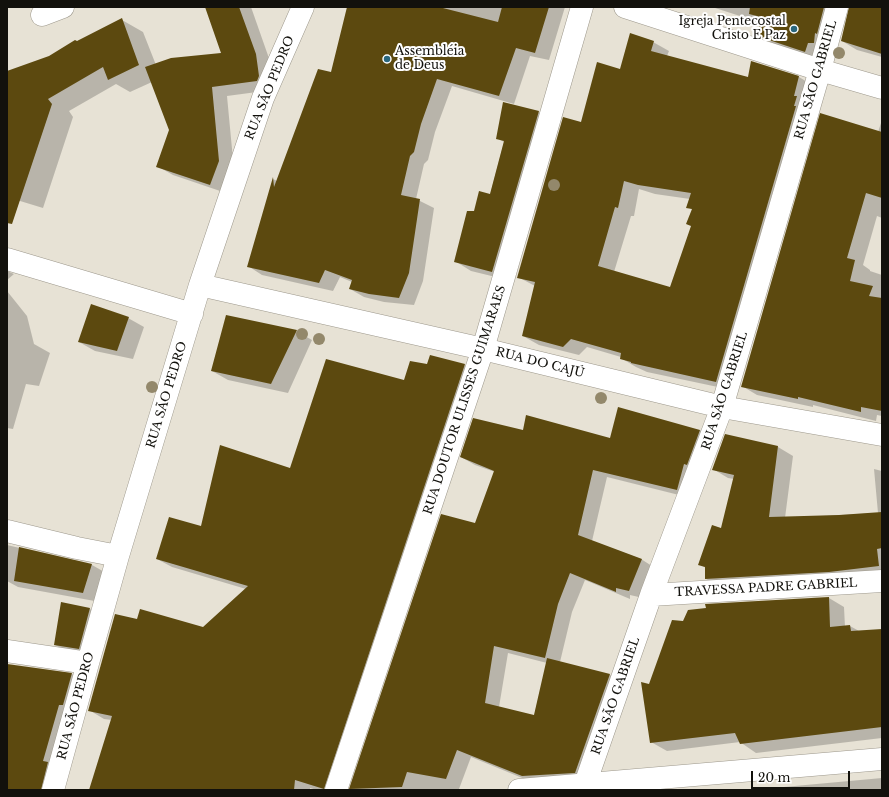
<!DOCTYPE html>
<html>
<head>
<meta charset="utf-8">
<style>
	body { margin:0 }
	#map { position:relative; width:889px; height:797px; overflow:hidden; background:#e7e2d5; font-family:"Libre Baskerville",serif }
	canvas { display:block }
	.frame { position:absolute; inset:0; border:8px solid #12110c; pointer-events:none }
	.scale { position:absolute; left:751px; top:771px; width:99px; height:18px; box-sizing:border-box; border:2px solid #12110c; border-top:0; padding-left:5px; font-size:12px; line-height:14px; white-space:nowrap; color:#12110c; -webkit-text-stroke:3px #fff; paint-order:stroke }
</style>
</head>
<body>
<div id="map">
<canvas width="889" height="797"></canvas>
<div class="frame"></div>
<div class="scale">20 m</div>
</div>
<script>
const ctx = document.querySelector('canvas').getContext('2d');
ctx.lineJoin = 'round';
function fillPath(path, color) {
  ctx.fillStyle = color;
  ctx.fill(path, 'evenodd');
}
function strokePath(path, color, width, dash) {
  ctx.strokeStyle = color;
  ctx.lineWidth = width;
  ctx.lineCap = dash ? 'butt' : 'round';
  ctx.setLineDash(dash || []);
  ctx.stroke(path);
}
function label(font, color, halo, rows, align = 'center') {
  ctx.font = font + ' "Libre Baskerville",serif';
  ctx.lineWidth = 4;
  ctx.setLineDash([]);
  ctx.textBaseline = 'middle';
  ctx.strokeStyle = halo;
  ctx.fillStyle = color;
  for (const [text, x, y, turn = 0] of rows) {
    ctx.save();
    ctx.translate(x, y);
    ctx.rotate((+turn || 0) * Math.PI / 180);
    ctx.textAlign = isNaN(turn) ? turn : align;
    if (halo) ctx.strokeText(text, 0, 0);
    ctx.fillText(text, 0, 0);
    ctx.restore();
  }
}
fillPath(new Path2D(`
	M 206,7 L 251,7 L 271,64 L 272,90 L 227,96 L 234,170 L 226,193 L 173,175 L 157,166 L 170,130 L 152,82 L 130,92 L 116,84 L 69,111 L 73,117 L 43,208 L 7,197 L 7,73 L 49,57 L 122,20 L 143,32 L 156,65 L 223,53 Z
	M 348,7 L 565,7 L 549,60 L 530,56 L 514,104 L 452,86 L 435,132 L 428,160 L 424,164 L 416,199 L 434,208 L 423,281 L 414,305 L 384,302 L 364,297 L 350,289 L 352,282 L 340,277 L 333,291 L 262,275 L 248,266 L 273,179 L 277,181 L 332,73 Z
	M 712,7 L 843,7 L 821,60 L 774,45 L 758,36 L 760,26 L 753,24 L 740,16 Z
	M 850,7 L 882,7 L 882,57 L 857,50 L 842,41 Z
	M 653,42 L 669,51 L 667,56 L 748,78 L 752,62 L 799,77 L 814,86 L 732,390 L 647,372 L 636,367 L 621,358 L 621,357 L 587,347 L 579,355 L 539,345 L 523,336 L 535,286 L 518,277 L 582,123 L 621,70 ZM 639,189 L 655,194 L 690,199 L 688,207 L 693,210 L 692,226 L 671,288 L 614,272 L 631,216 L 634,216 Z
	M 538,112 L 554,121 L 508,280 L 471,271 L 455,261 L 490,195 L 504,142 L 497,138 Z
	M 882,120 L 882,218 L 877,216 L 863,265 L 870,270 L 870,271 L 882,275 L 882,416 L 877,415 L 876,421 L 813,405 L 813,407 L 757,395 L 742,386 L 878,132 Z
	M 7,271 L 14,274 L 7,280 Z
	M 7,291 L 27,316 L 34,344 L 50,353 L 39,386 L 26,384 L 13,429 L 7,428 Z
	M 128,318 L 144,327 L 133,359 L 95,351 L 79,342 Z
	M 296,331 L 312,340 L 288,393 L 228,380 L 212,371 Z
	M 464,365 L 479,374 L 341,790 L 317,790 L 310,788 L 310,790 L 90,790 L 112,720 L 104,719 L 89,710 L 138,620 L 203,628 L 246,589 L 172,567 L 157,559 L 202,527 L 291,469 L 404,382 L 428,366 Z
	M 700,430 L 714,439 L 691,498 L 607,477 L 592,541 L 641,559 L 655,568 L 643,598 L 630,595 L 630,599 L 585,580 L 572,612 L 560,662 L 610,675 L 624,683 L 589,780 L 537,784 L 471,757 L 459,789 L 439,790 L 350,790 L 442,515 L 476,525 L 495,472 L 475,465 L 461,457 L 523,432 L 610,439 ZM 508,653 L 547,663 L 534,716 L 499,707 Z
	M 778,447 L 793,456 L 785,518 L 878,513 L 874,469 L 882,471 L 882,575 L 721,587 L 706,579 L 706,568 L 699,564 L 722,530 L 734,479 L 728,478 L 713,469 Z
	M 7,545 L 92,565 L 108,574 L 100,602 L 18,587 L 7,581 Z
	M 829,598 L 844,607 L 845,627 L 850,626 L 859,631 L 882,630 L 882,738 L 756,753 L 740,742 L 667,751 L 651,742 L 649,686 L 683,622 Z
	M 62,603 L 90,609 L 98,614 L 87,653 L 63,649 L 55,645 Z
	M 7,665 L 72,674 L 85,682 L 56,790 L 7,790 Z
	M 882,778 L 882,790 L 751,790 Z`), '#0003');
fillPath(new Path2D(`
	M 205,7 L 239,7 L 256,54 L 259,76 L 257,81 L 212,87 L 219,161 L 210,185 L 156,167 L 169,130 L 145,67 L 171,58 L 221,53 Z
	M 347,7 L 439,7 L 498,22 L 502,7 L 549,7 L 535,53 L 516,48 L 499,96 L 437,79 L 421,124 L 414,152 L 410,156 L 401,195 L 420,199 L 409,273 L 399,298 L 369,294 L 349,289 L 352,280 L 325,270 L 319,283 L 247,267 L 273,177 L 274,187 L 318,69 L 331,72 Z
	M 750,7 L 824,7 L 817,34 L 815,33 L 814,43 L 808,43 L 805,52 L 757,36 L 761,17 L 749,14 Z
	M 849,7 L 882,7 L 882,54 L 841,41 Z
	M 122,18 L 139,65 L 108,80 L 103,67 L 48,99 L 52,104 L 12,224 L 7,223 L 7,71 L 49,56 L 75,40 L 77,41 Z
	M 630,33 L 654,41 L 651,51 L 748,77 L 751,61 L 799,76 L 794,96 L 797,96 L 794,106 L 796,106 L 716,382 L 631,363 L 631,362 L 620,359 L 621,353 L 571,339 L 563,347 L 522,336 L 535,282 L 517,278 L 563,117 L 581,122 L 597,62 L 620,69 ZM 624,181 L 638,185 L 691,193 L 686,208 L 692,209 L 686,224 L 691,226 L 670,287 L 598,266 L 615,207 L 618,208 Z
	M 503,102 L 539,111 L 492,272 L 454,262 L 467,211 L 474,211 L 479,191 L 490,194 L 504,141 L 496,139 Z
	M 820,113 L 882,132 L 882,198 L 866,193 L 847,258 L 855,260 L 850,281 L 873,286 L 869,296 L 882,298 L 882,411 L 861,407 L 861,412 L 798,397 L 798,399 L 741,387 Z
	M 91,304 L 129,317 L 117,351 L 78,342 Z
	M 226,315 L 297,330 L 271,384 L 211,371 Z
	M 430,355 L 465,364 L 324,789 L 295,780 L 294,790 L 89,790 L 112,716 L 88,711 L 115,614 L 137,619 L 140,609 L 203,627 L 248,586 L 156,559 L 169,517 L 201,526 L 220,445 L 290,468 L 326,359 L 404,380 L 410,361 L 427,364 Z
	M 618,407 L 700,430 L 687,465 L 684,464 L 677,490 L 593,470 L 578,535 L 642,559 L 629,591 L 616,588 L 616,592 L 570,573 L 558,604 L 545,658 L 494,646 L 485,703 L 534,715 L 547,658 L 610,674 L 575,773 L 522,776 L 457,750 L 446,779 L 407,772 L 402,787 L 349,789 L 441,514 L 475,523 L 494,471 L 460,457 L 473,418 L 523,430 L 526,415 L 610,438 Z
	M 725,434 L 778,446 L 769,517 L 839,515 L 882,512 L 882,548 L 877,549 L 879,566 L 829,572 L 705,579 L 705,567 L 698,565 L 712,525 L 721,528 L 734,475 L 712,470 Z
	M 19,547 L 92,564 L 83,593 L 14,581 Z
	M 829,597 L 830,627 L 850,625 L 851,631 L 882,629 L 882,727 L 740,744 L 735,733 L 650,743 L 641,682 L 649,684 L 672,620 L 683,621 L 688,610 L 706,608 L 705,604 Z
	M 61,602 L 90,608 L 79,649 L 54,645 Z
	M 7,664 L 72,673 L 63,705 L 59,705 L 43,761 L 48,762 L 41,790 L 7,790 Z`), '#5c490f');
const minor = new Path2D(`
	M 625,7 L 820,70 L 882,88
	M 42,15 L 63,7
	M 7,259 L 192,314
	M 200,285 L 483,349 L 722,407 L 882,435
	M 7,531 L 77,548 L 118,556
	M 651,595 L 882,581
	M 7,651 L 88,663
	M 53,790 L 88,663 L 118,556 L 200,285 L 263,98 L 303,7
	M 336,790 L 483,349 L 582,7
	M 519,790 L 882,759
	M 583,790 L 651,595 L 722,407 L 820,70 L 837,7`);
strokePath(minor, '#9d988c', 23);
strokePath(minor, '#fff', 22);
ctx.fillStyle = '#93886b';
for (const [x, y] of [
	[839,53],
	[554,185],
	[302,334],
	[319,339],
	[152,387],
	[601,398]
]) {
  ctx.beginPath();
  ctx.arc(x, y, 6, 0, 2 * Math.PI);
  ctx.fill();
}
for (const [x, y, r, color] of [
	[794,29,4,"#2a677e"],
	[387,59,4,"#2a677e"]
]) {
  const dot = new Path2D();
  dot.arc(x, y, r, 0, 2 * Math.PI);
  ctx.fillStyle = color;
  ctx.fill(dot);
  strokePath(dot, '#fff', 1.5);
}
label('12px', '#12110c', '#fff', [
	["Igreja Pentecostal",786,22],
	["Cristo E Paz",786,36],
	["Assembléia",395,52,"left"],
	["de Deus",395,66,"left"]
], 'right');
label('12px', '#12110c', '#fff', [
	["RUA SÃO GABRIEL",816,80,-74],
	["RUA SÃO PEDRO",270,88,-68],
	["RUA DO CAJÚ",540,363,14],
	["RUA SÃO GABRIEL",725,391,-72],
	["RUA SÃO PEDRO",167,395,-73],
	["RUA DOUTOR ULISSES GUIMARAES",465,400,-72],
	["TRAVESSA PADRE GABRIEL",766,588,-3],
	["RUA SÃO GABRIEL",616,696,-71],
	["RUA SÃO PEDRO",76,706,-75]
]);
</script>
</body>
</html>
